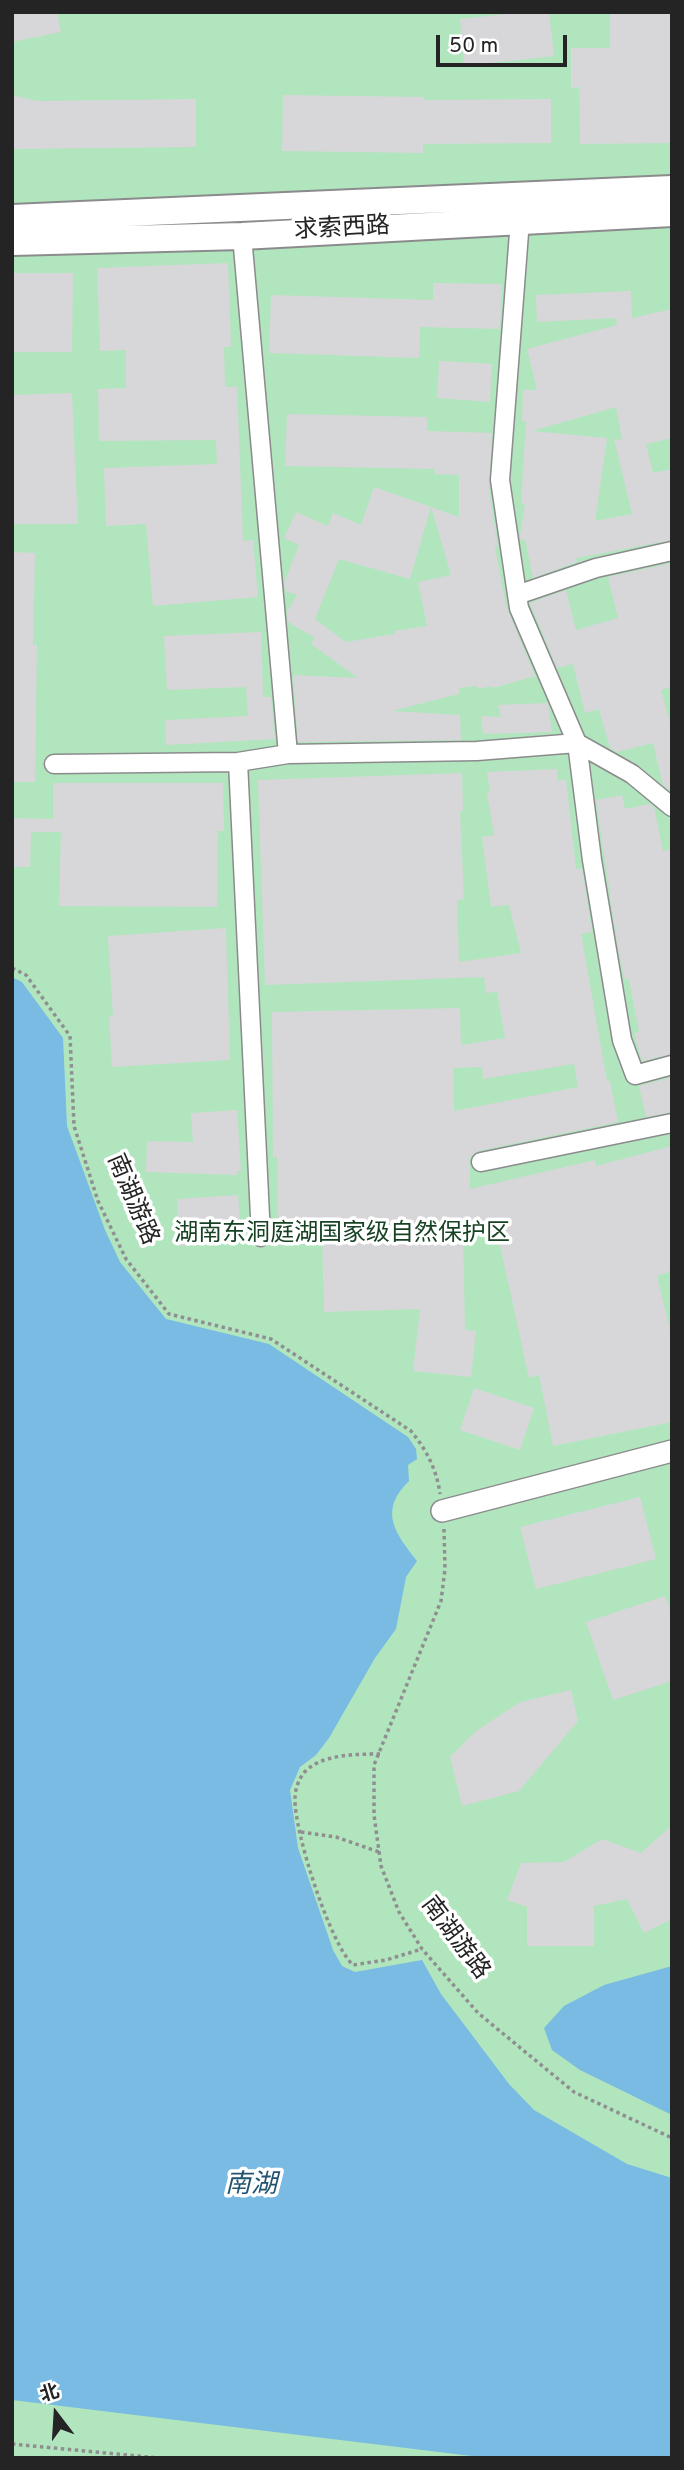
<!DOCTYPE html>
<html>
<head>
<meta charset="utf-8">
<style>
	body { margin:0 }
	#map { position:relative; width:684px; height:2470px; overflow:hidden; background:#fbfbfe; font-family:Overpass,"Noto Sans SC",sans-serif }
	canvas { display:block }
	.frame { position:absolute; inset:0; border:14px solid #242425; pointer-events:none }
	.north { position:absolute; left:21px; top:2379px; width:70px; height:70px; -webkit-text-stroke:5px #fff; paint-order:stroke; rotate:343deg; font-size:19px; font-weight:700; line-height:28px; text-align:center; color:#242425 }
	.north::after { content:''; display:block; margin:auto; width:24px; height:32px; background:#242425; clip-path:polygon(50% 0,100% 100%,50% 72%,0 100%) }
	.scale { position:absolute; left:436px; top:35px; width:131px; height:32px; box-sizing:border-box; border:4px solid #242425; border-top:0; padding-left:9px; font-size:21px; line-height:24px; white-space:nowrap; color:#242425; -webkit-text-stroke:5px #fff; paint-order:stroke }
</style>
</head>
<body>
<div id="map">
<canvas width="684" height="2470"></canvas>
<div class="frame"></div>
<div class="north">北</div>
<div class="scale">50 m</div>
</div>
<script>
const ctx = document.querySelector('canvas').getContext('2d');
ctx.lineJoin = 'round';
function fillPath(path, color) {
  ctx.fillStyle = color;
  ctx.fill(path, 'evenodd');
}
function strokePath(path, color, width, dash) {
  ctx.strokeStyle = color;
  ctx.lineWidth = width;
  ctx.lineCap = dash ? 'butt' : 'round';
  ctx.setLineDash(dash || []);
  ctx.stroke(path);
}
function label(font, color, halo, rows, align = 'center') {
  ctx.font = font + ' Overpass,"Noto Sans SC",sans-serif';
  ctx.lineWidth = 7;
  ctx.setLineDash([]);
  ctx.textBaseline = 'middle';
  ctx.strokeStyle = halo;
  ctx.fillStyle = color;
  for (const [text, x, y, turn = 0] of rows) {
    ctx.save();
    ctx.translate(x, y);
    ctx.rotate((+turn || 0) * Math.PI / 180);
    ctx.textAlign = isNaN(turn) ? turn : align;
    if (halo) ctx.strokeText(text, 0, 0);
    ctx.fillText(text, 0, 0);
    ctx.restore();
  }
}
fillPath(new Path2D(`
	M 12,12 L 672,12 L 672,2458 L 12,2458 Z`), '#b1e5bd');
fillPath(new Path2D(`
	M 12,977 L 22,982 L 63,1038 L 67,1126 L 105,1230 L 120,1262 L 166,1319 L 269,1344 L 408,1437 L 416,1449 L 417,1459 L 408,1465 L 409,1481 C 378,1511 395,1533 417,1561 L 406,1577 L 396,1629 L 375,1658 L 329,1738 L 316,1755 L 300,1767 L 290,1790 L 298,1848 L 333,1950 L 342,1966 L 355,1972 L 422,1960 L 441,1994 L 509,2084 L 534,2110 L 627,2164 L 672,2178 L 672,2458 L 488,2458 L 12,2400 Z
	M 672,1966 L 672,2115 L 580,2070 L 552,2050 L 544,2028 L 564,2006 L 604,1985 Z`), '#79bbe3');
fillPath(new Path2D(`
	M 12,12 L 57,12 L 61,32 L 12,42 Z
	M 526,12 L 549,12 L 554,56 L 464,66 L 460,19 Z
	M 610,12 L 672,12 L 672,143 L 580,144 L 579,87 L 571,88 L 571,48 L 610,48 Z
	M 12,95 L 37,101 L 196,99 L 196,147 L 12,149 Z
	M 283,95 L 424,97 L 424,100 L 551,99 L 551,143 L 423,144 L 423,153 L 282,151 Z
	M 228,263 L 231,347 L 224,347 L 225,387 L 237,387 L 243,541 L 253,540 L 258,597 L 153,606 L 146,524 L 106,526 L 104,468 L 217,464 L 216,440 L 99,441 L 98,389 L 126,388 L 126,350 L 100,351 L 97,268 Z
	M 12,273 L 73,273 L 72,352 L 12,352 Z
	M 433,283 L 502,284 L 500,329 L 420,327 L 419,358 L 269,353 L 271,295 L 433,300 Z
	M 631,291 L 632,318 L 672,309 L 672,438 L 646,444 L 653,473 L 672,469 L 672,540 L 576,558 L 577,562 L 533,578 L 525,539 L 520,540 L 520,535 L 525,504 L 521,503 L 526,421 L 522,421 L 523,390 L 537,390 L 527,349 L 617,325 L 616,318 L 537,322 L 536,295 ZM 616,407 L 622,440 L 614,439 L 632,514 L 595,521 L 607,438 L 532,431 Z
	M 439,361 L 492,364 L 490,402 L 437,398 Z
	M 72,393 L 78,524 L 12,524 L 12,395 Z
	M 287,414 L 427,417 L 427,431 L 492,433 L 489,490 L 498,547 L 495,547 L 506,606 L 535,676 L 493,688 L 492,686 L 478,689 L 477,686 L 459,688 L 459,694 L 392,711 L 460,715 L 461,740 L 298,742 L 293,675 L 358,678 L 311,644 L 315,638 L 288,622 L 287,612 L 297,595 L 285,591 L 284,583 L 299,545 L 284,538 L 296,512 L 328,526 L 333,513 L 361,525 L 374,487 L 431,507 L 410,579 L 339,559 L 315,619 L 346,642 L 395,634 L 394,631 L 427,626 L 418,582 L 451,575 L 431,507 L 459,517 L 459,475 L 434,474 L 435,469 L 285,466 Z
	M 12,552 L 35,553 L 33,645 L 37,645 L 35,782 L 12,782 Z
	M 672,563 L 672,687 L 661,690 L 672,730 L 672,792 L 663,785 L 653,743 L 617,752 L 610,748 L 599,709 L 585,713 L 573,664 L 557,668 L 530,603 L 566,590 L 576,630 L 618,618 L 608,577 Z
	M 261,632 L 263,697 L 271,697 L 275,739 L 166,745 L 165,720 L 248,716 L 246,687 L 167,690 L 164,636 Z
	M 548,703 L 552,732 L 483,734 L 481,716 L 501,717 L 498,705 Z
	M 557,769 L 558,781 L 566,779 L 576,869 L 582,868 L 592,932 L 581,934 L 607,1081 L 610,1081 L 618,1122 L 478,1151 L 470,1157 L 470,1189 L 595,1160 L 596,1166 L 672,1146 L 672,1271 L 657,1276 L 672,1337 L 672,1422 L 553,1446 L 539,1375 L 529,1378 L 498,1236 L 493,1237 L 492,1232 L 463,1232 L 465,1330 L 476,1331 L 471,1377 L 413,1371 L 420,1309 L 324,1312 L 322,1235 L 278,1236 L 277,1157 L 273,1157 L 272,1012 L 460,1008 L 461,1045 L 505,1038 L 497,992 L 486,993 L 484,977 L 265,985 L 258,780 L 462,773 L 463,811 L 460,811 L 464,899 L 457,900 L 459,962 L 521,953 L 509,905 L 491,907 L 482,837 L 494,835 L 487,793 L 490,792 L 487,772 ZM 574,1064 L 578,1087 L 454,1111 L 453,1068 L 482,1067 L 483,1079 Z
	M 53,783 L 223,783 L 224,831 L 218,831 L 217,907 L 59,906 L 61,832 L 31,832 L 30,867 L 12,867 L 12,818 L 53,819 Z
	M 622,795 L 625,809 L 650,804 L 654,807 L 663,851 L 672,849 L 672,1054 L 642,1061 L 634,1033 L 639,1032 L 629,979 L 625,980 L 618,949 L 596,800 Z
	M 226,928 L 230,1060 L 112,1067 L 109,1016 L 113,1016 L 108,936 Z
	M 672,1077 L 672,1112 L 646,1117 L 639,1086 Z
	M 237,1110 L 241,1171 L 237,1171 L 237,1175 L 146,1172 L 147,1141 L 193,1142 L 191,1113 Z
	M 238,1195 L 242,1242 L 180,1246 L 177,1199 Z
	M 474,1388 L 534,1408 L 520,1450 L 460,1430 Z
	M 640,1497 L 656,1559 L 536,1589 L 520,1527 Z
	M 665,1596 L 672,1616 L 672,1681 L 613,1700 L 586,1622 Z
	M 571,1690 L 578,1721 L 519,1791 L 462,1806 L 450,1757 L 476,1731 L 520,1702 Z
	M 672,1825 L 672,1919 L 644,1933 L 627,1899 L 594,1906 L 594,1946 L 527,1946 L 527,1907 L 507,1900 L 521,1863 L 564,1862 L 602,1839 L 641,1853 Z`), '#d7d7da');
const minor = new Path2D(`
	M 520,220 L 500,480 L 519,608 L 577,743 L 592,860 L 622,1040 L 635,1075 L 672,1065
	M 242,236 L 288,754
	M 517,595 L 596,568 L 672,551
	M 238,762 L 261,1237
	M 54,764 L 238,762 L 288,754 L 477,751 L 577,743 L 632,774 L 672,807
	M 481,1162 L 672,1123`);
const tertiary = new Path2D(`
	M 442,1511 L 672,1451`);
const primary = new Path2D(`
	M 12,218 L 672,189
	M 12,242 L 242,236 L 672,213`);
strokePath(minor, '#8b8b8d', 21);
strokePath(tertiary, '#8b8b8d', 24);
strokePath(primary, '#8b8b8d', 30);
strokePath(new Path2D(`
	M 12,968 L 26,975 L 70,1036 L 74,1126 L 98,1201 L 126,1259 L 169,1314 L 271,1339 L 411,1431 C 426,1449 437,1470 440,1494
	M 444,1529 L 445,1569 L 441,1601 L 374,1765 L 374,1815 L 381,1866 L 399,1912 L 422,1949 L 478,2013 L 574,2092 L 672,2138
	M 380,1754 C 358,1754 318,1754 303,1774 C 298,1781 295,1790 295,1799 C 294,1831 330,1944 353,1965 L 386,1960 L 422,1949
	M 301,1832 L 336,1837 L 379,1852
	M 12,2444 L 158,2458`), '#8f8f91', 3.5, [3.5, 3.5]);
strokePath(minor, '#fff', 18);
strokePath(tertiary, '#fff', 21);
strokePath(primary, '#fff', 26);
label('24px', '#242425', '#fff', [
	["求索西路",342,230,-3],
	["南湖游路",131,1200,67],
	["南湖游路",454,1939,53]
]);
label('24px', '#174224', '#fff', [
	["湖南东洞庭湖国家级自然保护区",342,1235]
]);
label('italic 26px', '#225470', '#fff', [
	["南湖",251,2187]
]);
</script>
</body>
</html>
